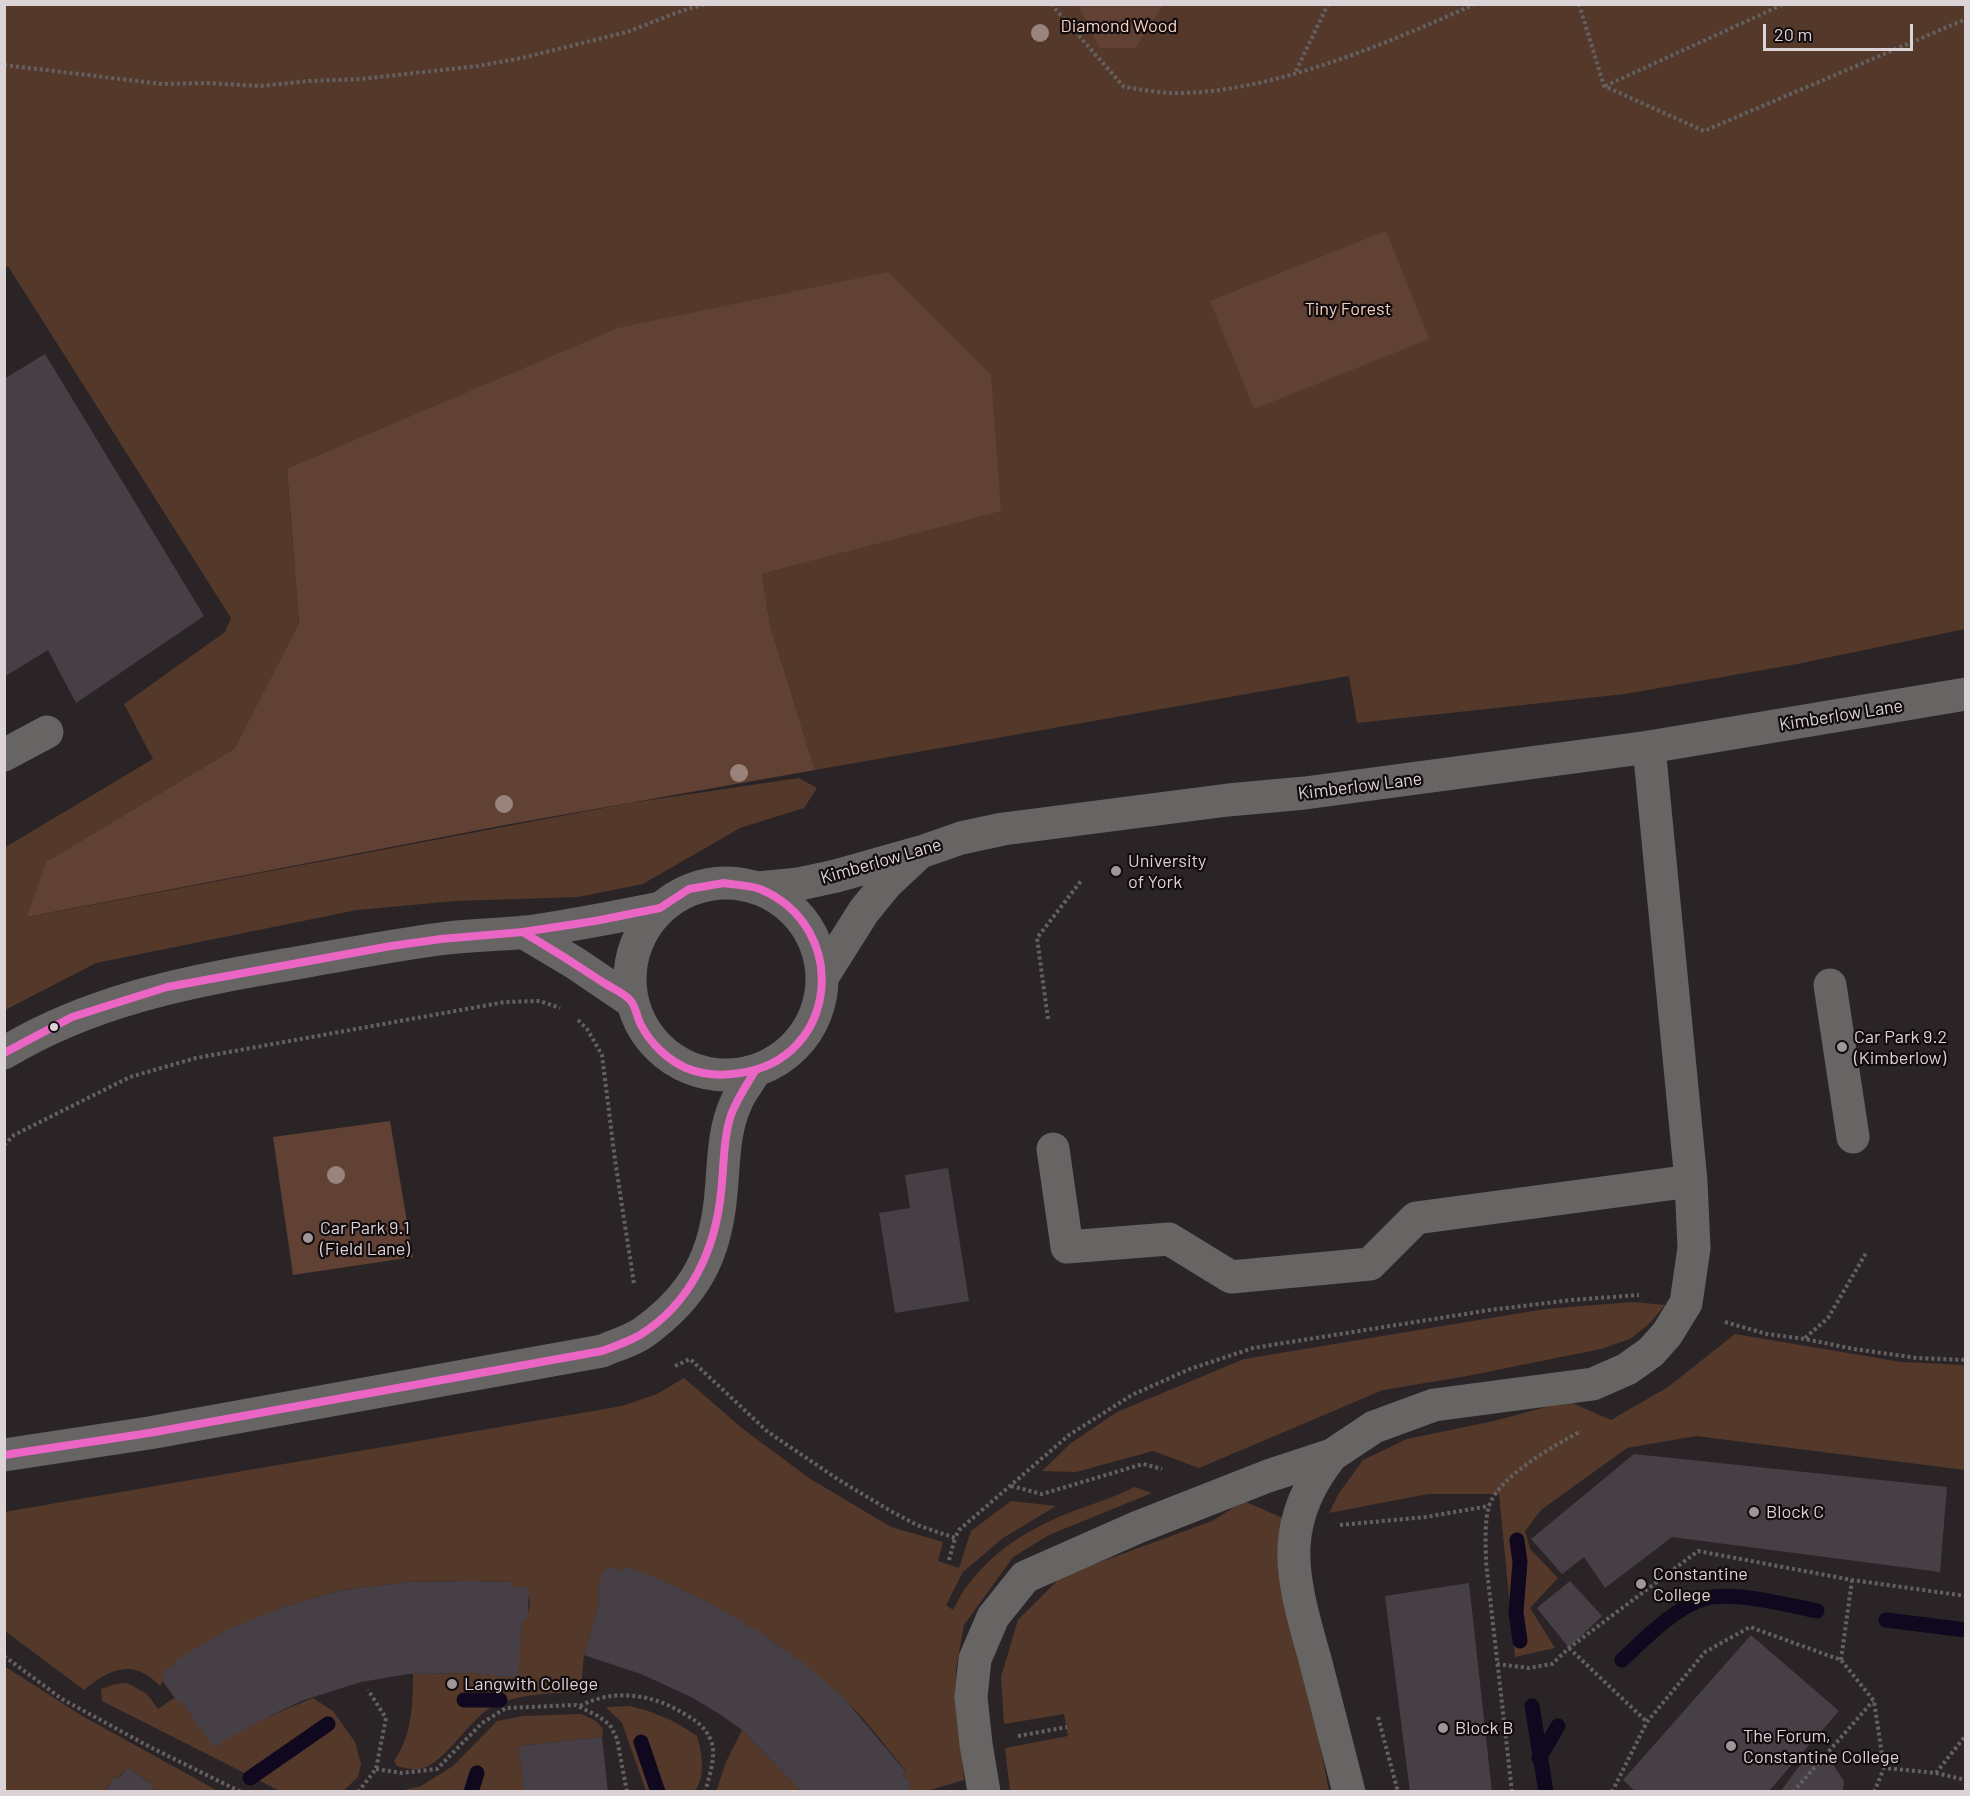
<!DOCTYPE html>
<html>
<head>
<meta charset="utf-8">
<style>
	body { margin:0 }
	#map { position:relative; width:1970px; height:1796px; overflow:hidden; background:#2a2427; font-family:Barlow,sans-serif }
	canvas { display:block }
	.frame { position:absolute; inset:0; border:6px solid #dcd3d7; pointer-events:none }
	.scale { position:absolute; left:1763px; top:24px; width:150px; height:27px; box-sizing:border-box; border:3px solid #dcd3d7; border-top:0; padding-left:8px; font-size:18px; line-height:21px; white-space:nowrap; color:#dcd3d7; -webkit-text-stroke:4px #120c0e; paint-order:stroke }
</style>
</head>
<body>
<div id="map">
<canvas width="1970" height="1796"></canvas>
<div class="frame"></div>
<div class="scale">20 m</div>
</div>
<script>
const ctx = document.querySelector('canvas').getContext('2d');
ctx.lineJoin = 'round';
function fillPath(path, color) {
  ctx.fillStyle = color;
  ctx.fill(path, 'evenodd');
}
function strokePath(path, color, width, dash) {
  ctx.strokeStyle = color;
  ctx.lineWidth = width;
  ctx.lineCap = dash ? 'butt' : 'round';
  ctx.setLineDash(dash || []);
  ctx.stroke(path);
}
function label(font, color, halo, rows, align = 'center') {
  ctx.font = font + ' Barlow,sans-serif';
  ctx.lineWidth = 4.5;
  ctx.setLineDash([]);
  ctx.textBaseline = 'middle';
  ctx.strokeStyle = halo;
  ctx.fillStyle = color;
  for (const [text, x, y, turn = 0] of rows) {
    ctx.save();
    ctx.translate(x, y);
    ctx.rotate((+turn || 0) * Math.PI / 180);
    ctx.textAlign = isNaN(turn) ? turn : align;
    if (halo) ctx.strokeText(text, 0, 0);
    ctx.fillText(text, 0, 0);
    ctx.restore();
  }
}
fillPath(new Path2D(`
	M 1078,4 L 1099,48 L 1136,48 L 1164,5 L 1965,5 L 1965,629 L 1797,664 L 1625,694 L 1357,723 L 1349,676 L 815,770 L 770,625 L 762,574 L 1001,510 L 287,469 L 299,623 L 234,749 L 46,862 L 28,917 L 630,803 L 799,778 L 817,788 L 804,808 L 740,828 L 643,884 L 578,897 L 455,901 L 357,910 L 96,963 L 5,1010 L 4,848 L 153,759 L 124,704 L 225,632 L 231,618 L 8,266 L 5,269 L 5,5 Z
	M 1633,1302 L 1665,1305 L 1649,1324 L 1630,1339 L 1601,1349 L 1467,1376 L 1383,1390 L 1199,1468 L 1153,1451 L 1076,1472 L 1042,1471 L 1071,1443 L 1117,1412 L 1244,1359 L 1545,1309 Z
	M 1735,1334 L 1901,1362 L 1965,1365 L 1965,1470 L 1696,1436 L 1627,1448 L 1541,1510 L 1525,1531 L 1530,1549 L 1558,1578 L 1530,1608 L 1555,1648 L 1515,1657 L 1499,1494 L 1428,1494 L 1329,1513 L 1339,1493 L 1363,1460 L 1407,1439 L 1494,1421 L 1568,1401 L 1611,1420 L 1668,1387 Z
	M 684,1378 L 743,1429 L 809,1478 L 891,1527 L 943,1542 L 938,1561 L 959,1568 L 971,1531 L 1011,1501 L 1056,1506 L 1003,1538 L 963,1572 L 946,1605 L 953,1610 C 958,1602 961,1593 967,1586 C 994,1550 1030,1528 1071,1512 C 1092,1504 1115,1497 1135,1487 L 1152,1493 L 1049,1535 L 1013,1557 L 964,1625 L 956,1669 L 958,1718 L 964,1780 L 923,1792 L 908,1791 L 910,1783 L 903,1774 L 906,1771 C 885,1746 864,1717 840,1695 C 778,1637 703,1595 624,1566 L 622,1571 L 612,1567 L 607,1568 L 598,1586 L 599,1603 L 584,1655 L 582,1678 L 593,1692 C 563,1692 520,1693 493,1706 C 469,1719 444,1765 420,1769 C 412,1770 405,1768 397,1766 L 394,1761 C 412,1736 413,1704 413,1674 L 472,1673 L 517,1677 L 522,1622 C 531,1616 532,1597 526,1587 L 512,1587 L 512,1582 L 473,1581 L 406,1582 L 338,1591 L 280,1608 L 175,1665 L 160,1686 C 134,1658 110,1668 84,1690 L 5,1631 L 4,1512 L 622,1406 L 657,1394 Z
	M 1244,1501 L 1285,1519 L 1277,1552 L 1292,1597 L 1329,1791 L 1010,1791 L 1005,1748 L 1068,1736 L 1064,1714 L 1004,1724 L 1001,1677 L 1018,1620 L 1062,1576 L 1212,1521 Z
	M 4,1666 L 84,1717 L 218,1791 L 157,1791 L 152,1787 L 151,1783 L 130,1769 L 123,1772 L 117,1779 L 114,1776 L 105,1791 L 5,1791 Z
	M 127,1683 L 147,1694 L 158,1709 L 174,1698 L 184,1705 L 265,1718 L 313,1698 L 333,1711 L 355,1742 L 361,1764 L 358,1777 L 343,1791 L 280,1791 L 102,1701 L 101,1689 L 116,1684 Z
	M 630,1706 C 655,1712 676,1721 697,1736 C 702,1753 706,1776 695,1791 L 646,1791 L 622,1723 L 606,1707 Z
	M 581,1714 L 596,1721 L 603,1729 L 602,1737 L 519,1746 L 524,1791 L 385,1792 L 404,1790 L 421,1786 L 453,1766 L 497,1721 L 523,1716 Z
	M 742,1730 L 802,1792 L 716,1792 L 726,1762 Z`), '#54392a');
fillPath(new Path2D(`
	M 1078,5 L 1164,5 L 1136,48 L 1099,48 Z
	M 1386,231 L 1429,339 L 1254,409 L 1210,301 Z
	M 888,272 L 991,375 L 1001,511 L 762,574 L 770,625 L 815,770 L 505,825 L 27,917 L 46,862 L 234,749 L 299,623 L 287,469 L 618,328 Z
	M 390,1121 L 413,1257 L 293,1275 L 273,1137 Z`), '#604133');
strokePath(new Path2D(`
	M 1517,1540 L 1520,1562 L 1516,1612 L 1520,1641
	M 1886,1620 L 1966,1630
	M 1622,1660 C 1646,1638 1672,1610 1703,1599 C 1730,1590 1788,1605 1817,1611
	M 464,1700 L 500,1700
	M 1532,1706 L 1546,1792
	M 641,1742 L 658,1792
	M 1539,1758 L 1558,1726
	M 250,1778 L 328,1724
	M 471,1792 L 477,1773`), '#0f081f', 15);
fillPath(new Path2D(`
	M 45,354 L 204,616 L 76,703 L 48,650 L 4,677 L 4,379 Z
	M 948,1168 L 969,1301 L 895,1313 L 879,1213 L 910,1208 L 905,1175 Z
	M 1634,1454 L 1947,1487 L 1940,1572 L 1672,1537 L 1605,1588 L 1584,1557 L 1562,1574 L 1531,1539 Z
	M 624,1566 L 659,1579 L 710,1603 L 758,1631 L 805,1664 L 842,1696 L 906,1772 L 903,1774 L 910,1783 L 908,1791 L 802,1792 L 742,1730 L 718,1713 L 691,1697 L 641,1674 L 584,1655 L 599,1603 L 598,1586 L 603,1573 L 607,1568 L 612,1567 L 622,1571 Z
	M 473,1581 L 512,1582 L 512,1587 L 526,1587 L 529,1592 L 528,1614 L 525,1621 L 522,1622 L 518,1678 L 472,1673 L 408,1674 L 361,1682 L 304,1700 L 265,1718 L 213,1747 L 184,1705 L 177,1701 L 164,1683 L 162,1676 L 166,1669 L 175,1665 L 174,1661 L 229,1629 L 280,1608 L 338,1591 L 406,1582 Z
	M 1570,1581 L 1602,1616 L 1569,1648 L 1537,1608 Z
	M 1469,1583 L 1492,1792 L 1410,1792 L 1385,1596 Z
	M 1751,1635 L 1839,1711 L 1768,1792 L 1636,1792 L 1623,1780 Z
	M 602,1737 L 608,1792 L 524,1792 L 519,1746 Z
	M 1806,1757 L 1828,1757 L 1844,1781 L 1843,1792 L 1780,1792 Z
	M 127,1769 L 130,1769 L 152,1784 L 152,1787 L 157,1792 L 105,1792 L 114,1776 L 117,1779 Z`), '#473f46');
strokePath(new Path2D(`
	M 1051,4 L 1124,87 C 1140,89 1157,93 1174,93 C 1269,94 1388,43 1475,4
	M 1579,4 L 1604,86 L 1704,131 L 1966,19
	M 4,65 L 162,84 L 207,83 L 261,86 L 309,81 L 361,79 L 478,66 L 522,58 L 627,32 L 681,11 L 706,4
	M 1296,71 L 1328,4
	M 1605,86 L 1784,4
	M 1048,1019 L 1037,938 L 1081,881
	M 578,1020 L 587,1029 L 602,1055 L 615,1160 L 634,1284
	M 4,1145 L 14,1135 L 130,1077 L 196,1058 L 505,1002 L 540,1001 L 560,1008
	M 1725,1322 L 1767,1334 L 1805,1339 L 1854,1349 L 1917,1358 L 1966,1360
	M 1805,1338 L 1828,1318 L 1866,1253
	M 675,1366 L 690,1359 L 768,1432 L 839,1480 L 889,1510 L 917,1525 L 955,1538 L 959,1530 L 967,1523 L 1069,1435 L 1132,1395 L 1190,1369 L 1253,1348 L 1490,1310 L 1572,1300 L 1639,1295
	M 1011,1486 L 1042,1494 L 1143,1464 L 1162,1469
	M 1340,1525 L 1426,1517 L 1489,1506
	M 949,1560 L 955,1538
	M 1569,1648 L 1647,1722
	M 4,1656 L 62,1699 L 150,1747 L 241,1792
	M 1841,1660 L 1852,1580
	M 1497,1664 L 1529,1668 L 1552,1664 L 1569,1648 L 1698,1551 L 1852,1580 L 1966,1596
	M 580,1706 C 614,1688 654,1694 686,1715 C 698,1722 706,1728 711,1741 C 717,1755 709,1777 705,1792
	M 1378,1717 L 1398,1792
	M 1018,1736 L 1067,1727
	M 376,1769 L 402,1773 L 437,1769 L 482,1723 L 506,1708 L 576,1705 L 598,1716 L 610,1725 L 617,1739 L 627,1792
	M 1936,1773 L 1966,1735
	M 358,1792 L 376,1769 L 386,1718 L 368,1690
	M 1512,1792 L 1486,1562 C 1486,1545 1484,1524 1489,1506 C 1499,1476 1554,1446 1581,1431
	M 1612,1792 L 1647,1722 L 1705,1652 L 1750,1627 L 1841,1660 L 1874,1701 L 1884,1768
	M 1793,1792 L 1873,1701
	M 1874,1792 L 1884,1768 L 1936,1773 L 1966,1780`), '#646061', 4, [3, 3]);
strokePath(new Path2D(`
	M 4,755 L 47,732
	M630 979a96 96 0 1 1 192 0a96 96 0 1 1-192 0Z
	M 758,888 L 799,884 L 836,876 L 921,852 L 961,838 L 1003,829 L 1228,800 L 1305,793 L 1649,747 L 1966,694
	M 523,932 L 575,963 L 631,1001
	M 823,976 L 864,911 L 886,884 L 917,855
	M 1830,985 L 1853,1137
	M 4,1053 C 88,1002 184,982 279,966 C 333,957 386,946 440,939 C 469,935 498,935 526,932 C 571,926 615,917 660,908
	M 1053,1149 L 1067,1247 L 1169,1239 L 1231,1277 L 1370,1264 L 1416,1218 L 1691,1181
	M 4,1455 L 149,1433 L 602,1351 C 615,1345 632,1341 644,1332 C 695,1295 716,1255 721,1193 C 724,1163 723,1131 736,1103 C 740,1092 749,1082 755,1071
	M 1332,1455 C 1311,1481 1296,1511 1294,1546 C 1292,1583 1306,1627 1316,1663 C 1327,1706 1338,1749 1349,1792
	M 984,1792 L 976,1744 L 971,1697 L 975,1659 L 993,1617 L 1025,1577 L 1138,1527 L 1268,1476 L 1332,1455 L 1374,1427 L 1434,1405 L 1593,1384 L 1627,1369 L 1651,1352 L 1667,1334 L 1686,1303 L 1694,1248 L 1691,1181 L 1649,747`), '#676464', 33);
strokePath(new Path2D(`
	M 724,883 C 735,885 749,885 760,889 C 851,927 839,1059 740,1073 C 722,1076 703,1075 686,1068 C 668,1060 650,1043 641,1025 C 637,1018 636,1006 630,1000 C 624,993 612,988 604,983 C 577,965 550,948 523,932 L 595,921 L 660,908 L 689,889 Z
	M 4,1053 L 72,1017 L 167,987 L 391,946 L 441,939 L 523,932
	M 4,1455 L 149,1433 L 602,1351 C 615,1346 628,1342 640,1335 C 691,1303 715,1250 721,1193 C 724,1167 723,1140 731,1115 C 737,1099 746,1086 755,1071`), '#ea65c4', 8);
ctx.fillStyle = '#9a837a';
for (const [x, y] of [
	[1040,33],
	[739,773],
	[504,804],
	[336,1175]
]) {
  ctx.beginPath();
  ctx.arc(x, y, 9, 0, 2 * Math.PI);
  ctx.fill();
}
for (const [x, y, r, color] of [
	[1116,871,6,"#9e9699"],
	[54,1027,5,"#dcd3d7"],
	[1842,1047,6,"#9e9699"],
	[308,1238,6,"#9e9699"],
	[1754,1512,6,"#9e9699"],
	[1641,1584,6,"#9e9699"],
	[452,1684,6,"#9e9699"],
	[1443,1728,6,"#9e9699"],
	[1731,1746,6,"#9e9699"]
]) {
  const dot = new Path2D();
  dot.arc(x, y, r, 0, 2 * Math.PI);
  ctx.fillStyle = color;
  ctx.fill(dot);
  strokePath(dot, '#120c0e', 2);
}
label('18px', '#f6d0bd', '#120c0e', [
	["Diamond Wood",1119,26],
	["Tiny Forest",1348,309]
]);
label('18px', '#dcd3d7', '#120c0e', [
	["Kimberlow Lane",1841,715,-9],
	["Kimberlow Lane",1360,786,-7],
	["Kimberlow Lane",881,861,-16]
]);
label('18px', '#dcd3d7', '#120c0e', [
	["University",1128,861],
	["of York",1128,882],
	["Car Park 9.2",1854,1037],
	["(Kimberlow)",1854,1058],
	["Car Park 9.1",320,1228],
	["(Field Lane)",320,1249],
	["Block C",1766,1512],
	["Constantine",1653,1574],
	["College",1653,1595],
	["Langwith College",464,1684],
	["Block B",1455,1728],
	["The Forum,",1743,1736],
	["Constantine College",1743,1757]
], 'left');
</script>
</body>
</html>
